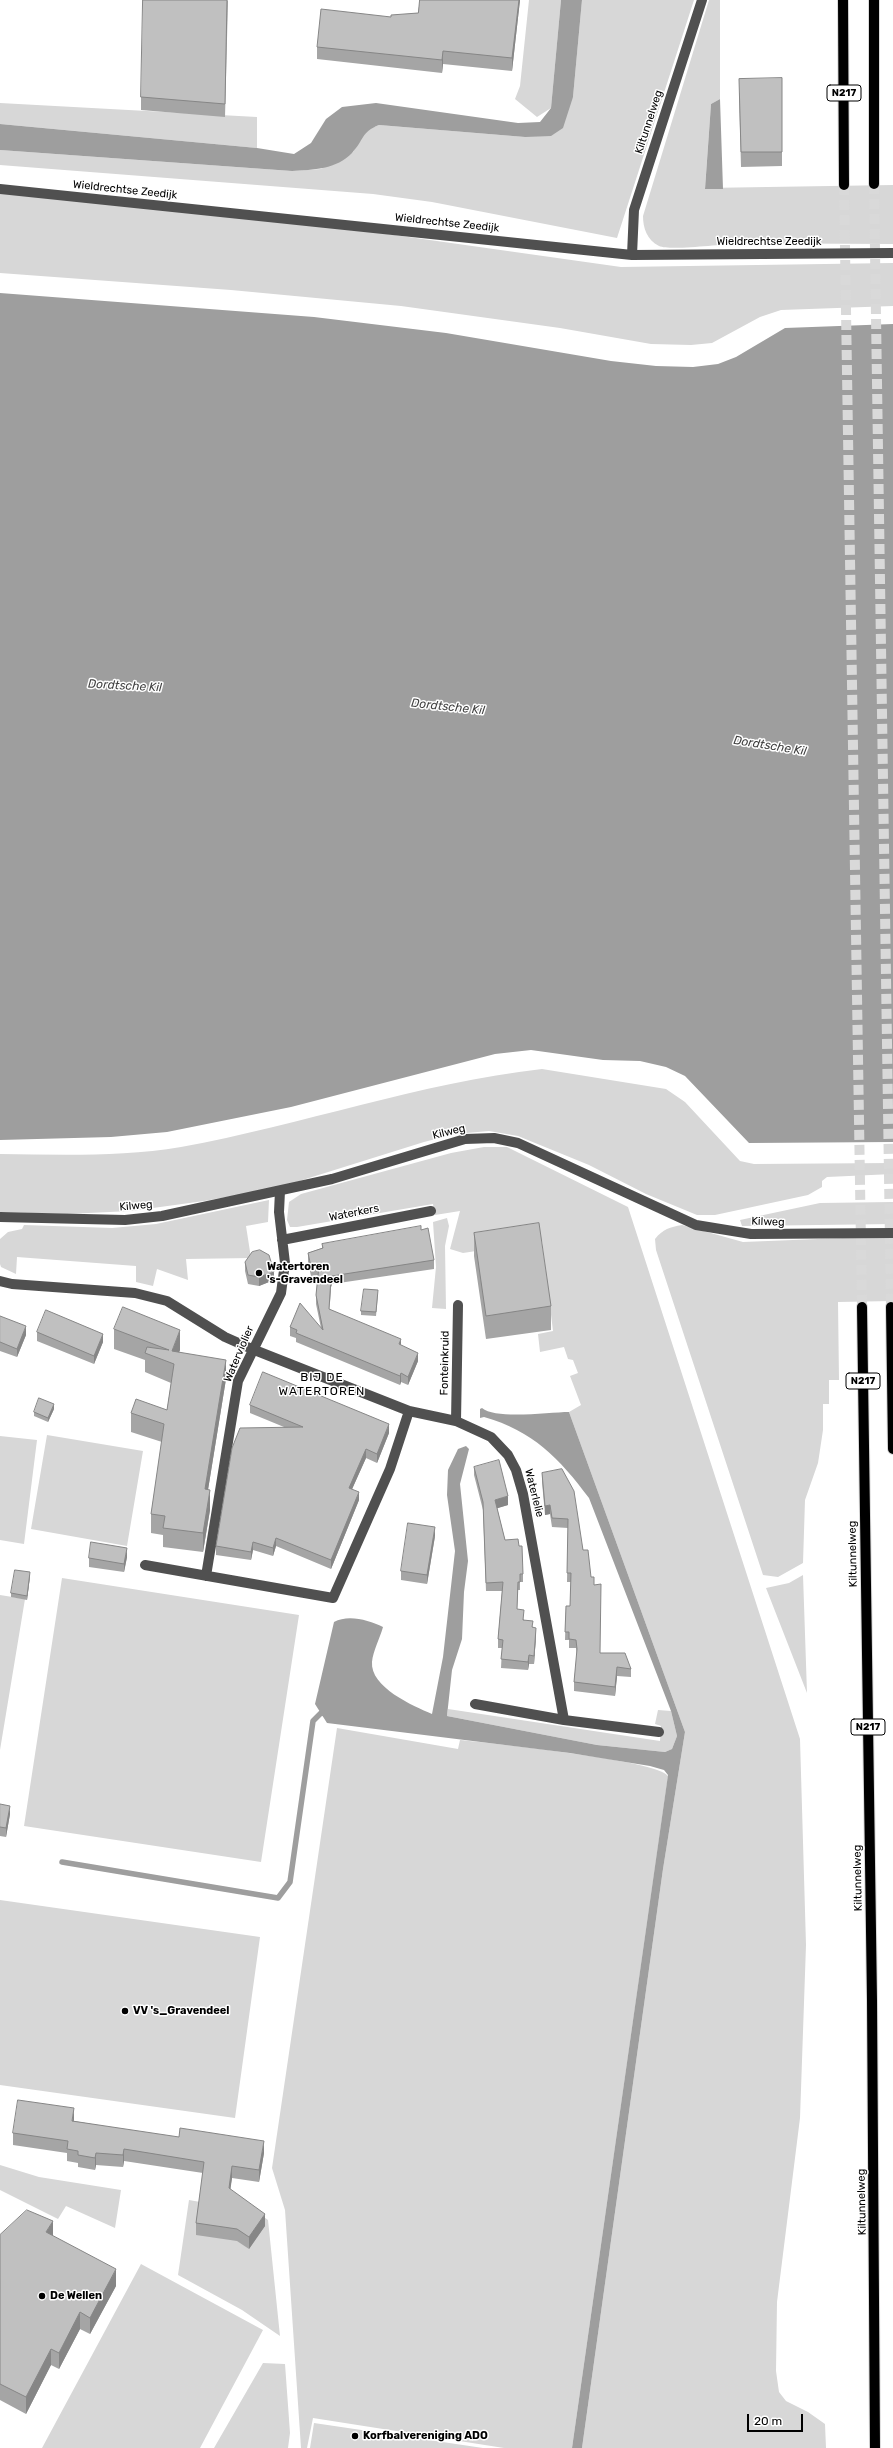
<!DOCTYPE html>
<html>
<head>
<meta charset="utf-8">
<style>
	body { margin:0 }
	#map { position:relative; width:893px; height:2448px; overflow:hidden; background:#fff; font-family:Rubik,sans-serif }
	canvas { display:block }
	.scale { position:absolute; left:747px; top:2414px; width:56px; height:18px; box-sizing:border-box; border:2px solid #000; border-top:0; padding-left:5px; font-size:12px; line-height:14px; white-space:nowrap; color:#000; -webkit-text-stroke:3px #fff; paint-order:stroke }
</style>
</head>
<body>
<div id="map">
<canvas width="893" height="2448"></canvas>
<div class="scale">20 m</div>
</div>
<script>
const ctx = document.querySelector('canvas').getContext('2d');
ctx.lineJoin = 'round';
function fillPath(path, color) {
  ctx.fillStyle = color;
  ctx.fill(path, 'evenodd');
}
function strokePath(path, color, width, dash) {
  ctx.strokeStyle = color;
  ctx.lineWidth = width;
  ctx.lineCap = dash ? 'butt' : 'round';
  ctx.setLineDash(dash || []);
  ctx.stroke(path);
}
function label(font, color, halo, rows, align = 'center') {
  ctx.font = font + ' Rubik,sans-serif';
  ctx.lineWidth = 3;
  ctx.setLineDash([]);
  ctx.textBaseline = 'middle';
  ctx.strokeStyle = halo;
  ctx.fillStyle = color;
  for (const [text, x, y, turn = 0] of rows) {
    ctx.save();
    ctx.translate(x, y);
    ctx.rotate((+turn || 0) * Math.PI / 180);
    ctx.textAlign = isNaN(turn) ? turn : align;
    if (halo) ctx.strokeText(text, 0, 0);
    ctx.fillText(text, 0, 0);
    ctx.restore();
  }
}
fillPath(new Path2D(`
	M 529,0 L 561,0 L 551,108 L 537,117 L 515,99 L 520,86 Z
	M 582,0 L 694,0 L 617,238 L 432,202 L 373,194 L 0,165 L 0,150 L 292,171 L 321,169 L 353,152 L 366,130 L 379,125 L 525,137 L 573,97 Z
	M 709,0 L 720,0 L 720,99 L 711,104 L 705,188 L 893,185 L 893,244 C 840,244 788,243 735,244 C 720,244 671,251 659,246 C 647,240 643,228 643,216 Z
	M 0,103 L 257,117 L 257,148 L 0,124 Z
	M 0,188 L 366,231 L 621,267 L 893,263 L 893,306 L 781,310 L 760,317 L 712,343 L 691,345 L 651,344 L 560,328 L 401,306 L 231,290 L 0,273 Z
	M 542,1069 L 666,1089 L 685,1102 L 740,1161 L 754,1164 L 893,1163 L 893,1174 L 827,1177 L 822,1181 L 822,1187 L 808,1195 L 715,1215 L 697,1215 L 646,1194 L 589,1165 L 518,1136 L 489,1131 L 455,1134 L 424,1142 L 277,1188 L 204,1201 L 131,1211 L 67,1214 L 0,1212 L 0,1154 C 61,1155 121,1157 181,1147 C 302,1125 419,1083 542,1069 Z
	M 484,1147 L 507,1147 L 628,1207 L 800,1739 L 806,1945 L 800,2118 L 777,2302 L 776,2371 L 779,2392 L 786,2401 L 808,2412 L 825,2424 L 826,2448 L 582,2448 L 663,1869 L 685,1732 L 569,1412 L 581,1405 L 570,1376 L 578,1373 L 573,1360 L 568,1359 L 564,1347 L 540,1352 L 538,1334 L 553,1331 L 542,1241 L 463,1253 L 450,1249 L 460,1211 L 435,1215 L 433,1204 L 297,1227 L 290,1227 L 287,1220 L 289,1202 L 301,1194 L 451,1153 Z
	M 269,1200 L 268,1222 L 246,1226 L 251,1258 L 186,1259 L 188,1280 L 157,1269 L 153,1286 L 136,1282 L 136,1266 L 17,1257 L 16,1274 L 1,1267 L 0,1264 L 0,1239 L 8,1232 L 22,1229 L 24,1225 L 112,1228 L 156,1224 Z
	M 893,1202 L 893,1224 L 742,1226 L 740,1220 L 820,1203 Z
	M 447,1218 L 449,1226 L 445,1246 L 446,1309 L 432,1308 L 436,1267 L 433,1222 Z
	M 682,1225 L 743,1242 L 893,1236 L 893,1301 L 838,1302 L 839,1380 L 829,1380 L 829,1404 L 823,1404 L 823,1430 L 818,1463 L 805,1500 L 803,1563 L 778,1577 L 763,1575 L 656,1250 L 655,1239 C 663,1229 670,1227 682,1225 Z
	M 47,1435 L 143,1451 L 127,1546 L 31,1529 Z
	M 0,1436 L 37,1440 L 24,1544 L 0,1540 Z
	M 803,1575 L 807,1693 L 766,1588 L 789,1583 Z
	M 62,1578 L 299,1615 L 261,1862 L 24,1826 Z
	M 0,1595 L 25,1599 L 0,1750 Z
	M 448,1709 L 660,1741 L 661,1726 L 655,1724 L 658,1710 L 671,1711 L 677,1736 L 672,1749 L 665,1752 L 597,1745 L 447,1716 Z
	M 337,1728 L 458,1749 L 460,1740 C 488,1743 658,1760 668,1776 L 572,2448 L 504,2448 L 313,2418 L 307,2448 L 301,2448 L 285,2210 L 272,2168 Z
	M 0,1900 L 260,1937 L 235,2118 L 0,2085 Z
	M 0,2165 L 39,2177 L 121,2190 L 115,2228 L 66,2206 L 58,2219 L 0,2190 Z
	M 189,2200 L 257,2212 L 268,2220 L 280,2336 L 242,2310 L 178,2275 Z
	M 141,2264 L 263,2330 L 200,2448 L 42,2448 Z
	M 263,2363 L 285,2364 L 290,2433 L 288,2448 L 214,2448 Z
	M 314,2423 L 483,2448 L 310,2448 Z`), '#d7d7d7');
fillPath(new Path2D(`
	M 561,0 L 582,0 L 573,97 L 563,128 L 551,136 L 525,137 L 379,125 C 361,132 364,140 352,153 C 337,169 313,170 292,171 L 0,150 L 0,124 L 257,148 L 294,154 L 311,143 L 326,119 L 342,107 L 376,103 L 518,123 L 540,122 L 551,108 Z
	M 720,99 L 723,189 L 705,189 L 711,104 Z
	M 0,293 L 314,317 L 446,333 L 611,361 L 656,366 L 693,367 L 718,364 L 736,357 L 785,328 L 893,324 L 893,1142 L 749,1143 L 685,1076 L 666,1067 L 640,1061 L 603,1060 L 531,1050 L 495,1054 L 291,1107 L 167,1132 L 111,1137 L 0,1140 Z
	M 482,1408 C 496,1420 550,1412 569,1412 L 685,1732 L 663,1869 L 582,2448 L 572,2448 L 668,1775 L 664,1770 L 650,1766 L 570,1753 L 327,1723 L 315,1704 L 334,1622 C 348,1614 369,1620 383,1627 C 380,1638 373,1651 372,1662 C 370,1687 413,1706 432,1714 L 443,1657 L 455,1551 L 447,1495 L 448,1470 L 458,1449 L 466,1446 L 469,1449 L 460,1484 L 468,1561 L 464,1592 L 462,1639 L 452,1670 L 447,1716 L 597,1745 L 665,1752 L 672,1749 L 677,1736 L 671,1711 L 589,1498 C 559,1458 533,1431 484,1417 L 480,1418 L 480,1409 Z`), '#9e9e9e');
strokePath(new Path2D(`
	M 62,1862 L 278,1898 L 290,1882 L 313,1721 L 321,1713 L 327,1714`), '#9e9e9e', 5.5);
strokePath(new Path2D(`
	M 874,184 L 891,1307
	M 844,185 L 862,1307`), '#d9d9d9', 10, [10, 5]);
const major = new Path2D(`
	M 843,0 L 844,185
	M 874,0 L 874,184
	M 862,1307 L 872,2000 L 875,2448
	M 891,1307 L 893,1449`);
strokePath(major, '#dbdbdb', 12);
strokePath(new Path2D(`
	M 0,189 L 632,255 L 893,253
	M 632,255 L 634,210 L 702,0
	M 0,1217 L 125,1220 L 162,1216 L 332,1179 L 465,1139 L 494,1138 L 518,1143 L 696,1225 L 751,1234 L 893,1233
	M 282,1240 L 431,1211
	M 0,1281 L 12,1284 L 135,1293 L 167,1301 L 225,1337 L 252,1349 L 409,1411 L 456,1421 L 491,1437 L 508,1455 L 516,1470 L 523,1494 L 564,1720
	M 456,1421 L 458,1305
	M 145,1565 L 333,1598 L 390,1469 L 409,1411
	M 206,1576 L 238,1381 L 281,1293 L 285,1263 L 279,1212 L 280,1191
	M 475,1704 L 564,1720 L 659,1732`), '#505050', 10);
strokePath(major, '#000', 10);
fillPath(new Path2D(`
	M 228,0 L 225,117 L 141,110 L 141,97 Z
	M 420,0 L 520,0 L 512,71 L 443,64 L 442,73 L 317,59 L 317,47 L 391,17 L 418,13 Z
	M 782,78 L 782,166 L 741,167 L 739,93 Z
	M 421,1230 L 434,1260 L 434,1269 L 332,1284 L 331,1287 L 329,1309 L 401,1345 L 418,1361 L 408,1385 L 401,1382 L 400,1385 L 296,1342 L 296,1338 L 290,1336 L 290,1327 L 321,1328 L 316,1304 L 316,1295 L 318,1275 L 311,1276 L 308,1262 L 308,1253 L 322,1248 L 322,1244 Z
	M 474,1233 L 551,1306 L 551,1330 L 486,1339 L 474,1256 Z
	M 245,1262 L 274,1280 L 259,1286 L 248,1284 L 245,1271 Z
	M 378,1294 L 376,1316 L 361,1315 L 361,1311 Z
	M 0,1316 L 26,1335 L 17,1357 L 0,1351 Z
	M 114,1329 L 180,1350 L 179,1352 L 226,1379 L 208,1490 L 210,1510 L 203,1552 L 163,1547 L 163,1535 L 151,1533 L 151,1514 L 162,1442 L 131,1432 L 131,1413 L 167,1410 L 171,1383 L 145,1372 L 145,1360 L 114,1349 Z
	M 37,1332 L 103,1342 L 94,1364 L 37,1341 Z
	M 250,1405 L 389,1433 L 377,1463 L 366,1458 L 352,1489 L 359,1500 L 331,1569 L 276,1546 L 273,1556 L 253,1550 L 251,1560 L 216,1555 L 216,1546 L 284,1427 L 250,1413 Z
	M 54,1409 L 48,1422 L 34,1416 L 34,1412 Z
	M 474,1467 L 508,1505 L 497,1508 L 505,1540 L 519,1546 L 523,1574 L 523,1582 L 520,1582 L 520,1590 L 518,1590 L 517,1609 L 524,1620 L 533,1627 L 536,1636 L 534,1664 L 529,1664 L 528,1670 L 501,1668 L 502,1648 L 498,1648 L 498,1639 L 502,1591 L 486,1591 L 483,1510 L 474,1475 Z
	M 562,1469 L 583,1550 L 600,1653 L 631,1669 L 631,1677 L 617,1676 L 615,1696 L 574,1691 L 574,1682 L 577,1654 L 576,1648 L 569,1648 L 569,1640 L 565,1640 L 566,1606 L 570,1606 L 571,1582 L 567,1582 L 568,1528 L 552,1527 L 550,1514 L 545,1515 L 542,1482 L 542,1473 Z
	M 435,1536 L 427,1584 L 401,1580 L 401,1571 Z
	M 127,1557 L 124,1572 L 89,1567 L 89,1558 Z
	M 30,1576 L 27,1600 L 11,1597 L 11,1593 Z
	M 0,1804 L 10,1814 L 6,1837 L 0,1836 Z
	M 74,2121 L 264,2153 L 259,2182 L 232,2178 L 230,2189 L 265,2226 L 249,2249 L 237,2241 L 196,2235 L 196,2223 L 203,2173 L 124,2161 L 123,2167 L 96,2165 L 95,2170 L 78,2167 L 78,2163 L 67,2161 L 67,2153 L 13,2145 L 13,2133 Z
	M 0,2235 L 53,2236 L 116,2286 L 90,2334 L 80,2329 L 59,2369 L 51,2365 L 26,2414 L 0,2400 Z`), '#a5a5a5');
fillPath(new Path2D(`
	M 519,0 L 520,0 L 512,71 L 512,58 Z
	M 443,51 L 443,64 L 442,73 L 442,60 Z
	M 274,1272 L 274,1280 L 259,1286 L 259,1277 Z
	M 332,1276 L 332,1284 L 331,1287 L 329,1318 L 331,1278 Z
	M 26,1326 L 26,1335 L 17,1357 L 17,1349 Z
	M 180,1330 L 180,1350 L 174,1364 L 172,1351 Z
	M 103,1334 L 103,1342 L 94,1364 L 94,1356 Z
	M 401,1339 L 401,1348 L 399,1344 Z
	M 418,1353 L 418,1361 L 408,1385 L 408,1377 Z
	M 226,1360 L 226,1379 L 205,1508 L 205,1489 Z
	M 401,1373 L 401,1382 L 400,1385 L 400,1376 Z
	M 54,1404 L 54,1409 L 48,1422 L 48,1418 Z
	M 389,1424 L 389,1433 L 377,1463 L 377,1454 Z
	M 366,1449 L 366,1458 L 349,1496 L 349,1488 Z
	M 210,1490 L 210,1510 L 203,1552 L 203,1533 Z
	M 359,1492 L 359,1500 L 331,1569 L 331,1560 Z
	M 508,1496 L 508,1505 L 495,1509 L 495,1500 Z
	M 550,1505 L 550,1514 L 545,1515 L 545,1506 Z
	M 435,1527 L 435,1536 L 427,1584 L 427,1575 Z
	M 276,1538 L 276,1546 L 273,1556 L 273,1548 Z
	M 253,1542 L 253,1550 L 251,1560 L 251,1552 Z
	M 127,1548 L 127,1557 L 124,1572 L 124,1564 Z
	M 30,1572 L 30,1576 L 27,1600 L 27,1596 Z
	M 536,1628 L 536,1636 L 534,1664 L 534,1656 Z
	M 529,1655 L 529,1664 L 528,1670 L 528,1662 Z
	M 617,1667 L 617,1676 L 615,1696 L 615,1687 Z
	M 10,1806 L 10,1814 L 6,1837 L 6,1828 Z
	M 74,2108 L 74,2120 L 72,2133 L 72,2121 Z
	M 264,2141 L 264,2153 L 259,2182 L 259,2170 Z
	M 124,2149 L 124,2161 L 123,2167 L 123,2155 Z
	M 96,2153 L 96,2165 L 95,2170 L 95,2158 Z
	M 232,2166 L 232,2178 L 229,2200 L 229,2188 Z
	M 265,2214 L 265,2226 L 249,2249 L 249,2237 Z
	M 53,2221 L 53,2238 L 46,2232 Z
	M 116,2269 L 116,2286 L 90,2334 L 90,2318 Z
	M 80,2312 L 80,2329 L 59,2369 L 59,2353 Z
	M 51,2349 L 51,2365 L 26,2414 L 26,2397 Z`), '#868686');
const building = new Path2D(`
	M 143,0 L 227,0 L 225,104 L 141,97 Z
	M 420,0 L 519,0 L 512,58 L 443,51 L 442,60 L 317,47 L 321,9 L 391,17 L 391,15 L 418,13 Z
	M 782,78 L 782,152 L 741,152 L 739,79 Z
	M 539,1223 L 551,1306 L 486,1316 L 474,1233 Z
	M 421,1226 L 421,1230 L 428,1228 L 434,1260 L 332,1276 L 331,1278 L 329,1309 L 401,1339 L 399,1344 L 418,1353 L 408,1377 L 401,1373 L 400,1376 L 296,1333 L 297,1330 L 290,1327 L 300,1303 L 323,1330 L 316,1295 L 319,1266 L 311,1267 L 308,1253 L 323,1248 L 322,1244 Z
	M 260,1250 L 269,1255 L 274,1272 L 259,1277 L 248,1275 L 245,1262 L 252,1252 Z
	M 364,1289 L 378,1290 L 376,1312 L 361,1311 Z
	M 123,1307 L 180,1330 L 172,1351 L 226,1360 L 205,1489 L 210,1490 L 203,1533 L 163,1528 L 165,1516 L 151,1514 L 164,1424 L 131,1413 L 136,1399 L 167,1410 L 174,1364 L 145,1353 L 147,1347 L 169,1350 L 114,1329 Z
	M 46,1310 L 103,1334 L 94,1356 L 37,1332 Z
	M 0,1316 L 26,1326 L 17,1349 L 0,1342 Z
	M 263,1372 L 389,1424 L 377,1454 L 366,1449 L 349,1488 L 359,1492 L 331,1560 L 276,1538 L 273,1548 L 253,1542 L 251,1552 L 216,1546 L 232,1448 L 240,1428 L 303,1427 L 250,1405 Z
	M 39,1398 L 54,1404 L 48,1418 L 34,1412 Z
	M 499,1460 L 508,1496 L 495,1500 L 505,1540 L 518,1539 L 519,1546 L 522,1546 L 523,1574 L 520,1574 L 520,1582 L 518,1582 L 517,1609 L 524,1610 L 523,1620 L 533,1621 L 532,1627 L 536,1628 L 534,1656 L 529,1655 L 528,1662 L 501,1659 L 503,1640 L 498,1639 L 503,1582 L 486,1583 L 483,1502 L 474,1467 Z
	M 562,1469 L 574,1491 L 583,1550 L 588,1550 L 591,1577 L 594,1577 L 594,1585 L 601,1584 L 600,1653 L 625,1653 L 631,1669 L 617,1667 L 615,1687 L 574,1682 L 577,1649 L 576,1640 L 569,1639 L 569,1632 L 565,1632 L 566,1606 L 570,1606 L 571,1573 L 567,1573 L 568,1519 L 552,1518 L 550,1505 L 545,1506 L 542,1473 Z
	M 408,1523 L 435,1527 L 427,1575 L 401,1571 Z
	M 91,1542 L 127,1548 L 124,1564 L 89,1558 Z
	M 15,1570 L 30,1572 L 27,1596 L 11,1593 Z
	M 0,1804 L 10,1806 L 6,1828 L 0,1827 Z
	M 18,2100 L 74,2108 L 72,2121 L 179,2137 L 180,2128 L 264,2141 L 259,2170 L 232,2166 L 229,2188 L 265,2214 L 249,2237 L 237,2229 L 196,2223 L 204,2162 L 124,2149 L 123,2155 L 96,2153 L 95,2158 L 78,2155 L 78,2151 L 67,2149 L 68,2141 L 13,2133 Z
	M 27,2210 L 53,2221 L 46,2232 L 116,2269 L 90,2318 L 80,2312 L 59,2353 L 51,2349 L 26,2397 L 0,2384 L 0,2235 Z`);
fillPath(building, '#c0c0c0');
strokePath(building, '#868686', 1);
for (const [x, y, r, color] of [
	[259,1273,4,"#000"],
	[125,2011,4,"#000"],
	[42,2296,4,"#000"],
	[355,2436,4,"#000"]
]) {
  const dot = new Path2D();
  dot.arc(x, y, r, 0, 2 * Math.PI);
  ctx.fillStyle = color;
  ctx.fill(dot);
  strokePath(dot, '#fff', 1.5);
}
for (const [x, y, w] of [
	[844,93,34],
	[863,1381,34],
	[868,1727,34]
]) {
  const box = new Path2D();
  box.roundRect(x - w / 2, y - 8, w, 16, 3);
  ctx.fillStyle = '#fff';
  ctx.fill(box);
  strokePath(box, '#000', 1);
}
label('bold 10px', '#000', null, [
	["N217",844,93],
	["N217",863,1381],
	["N217",868,1727]
]);
label('11px', '#000', '#fff', [
	["Kiltunnelweg",649,122,-72],
	["Wieldrechtse Zeedijk",125,190,6],
	["Wieldrechtse Zeedijk",447,223,6],
	["Wieldrechtse Zeedijk",769,242],
	["Kilweg",449,1132,-14],
	["Kilweg",136,1206,-5],
	["Waterkers",354,1213,-11],
	["Kilweg",768,1222,2],
	["Waterviolier",239,1354,-67],
	["Fonteinkruid",445,1363,-89],
	["Waterlelie",534,1493,76],
	["Kiltunnelweg",853,1554,-91],
	["Kiltunnelweg",858,1878,-91],
	["Kiltunnelweg",862,2202,-91]
]);
label('bold 11px', '#000', '#fff', [
	["Watertoren",267,1267],
	["'s-Gravendeel",267,1280],
	["VV 's_Gravendeel",133,2011],
	["De Wellen",50,2296],
	["Korfbalvereniging ADO",363,2436]
], 'left');
label('italic 12px', '#3f3f3f', '#fff', [
	["Dordtsche Kil",125,686,3],
	["Dordtsche Kil",448,707,6],
	["Dordtsche Kil",770,746,9]
]);
ctx.letterSpacing = '1px';
label('12px', '#000', '#fff', [
	["BIJ DE",322,1378],
	["WATERTOREN",322,1392]
]);
ctx.letterSpacing = '0px';
</script>
</body>
</html>
